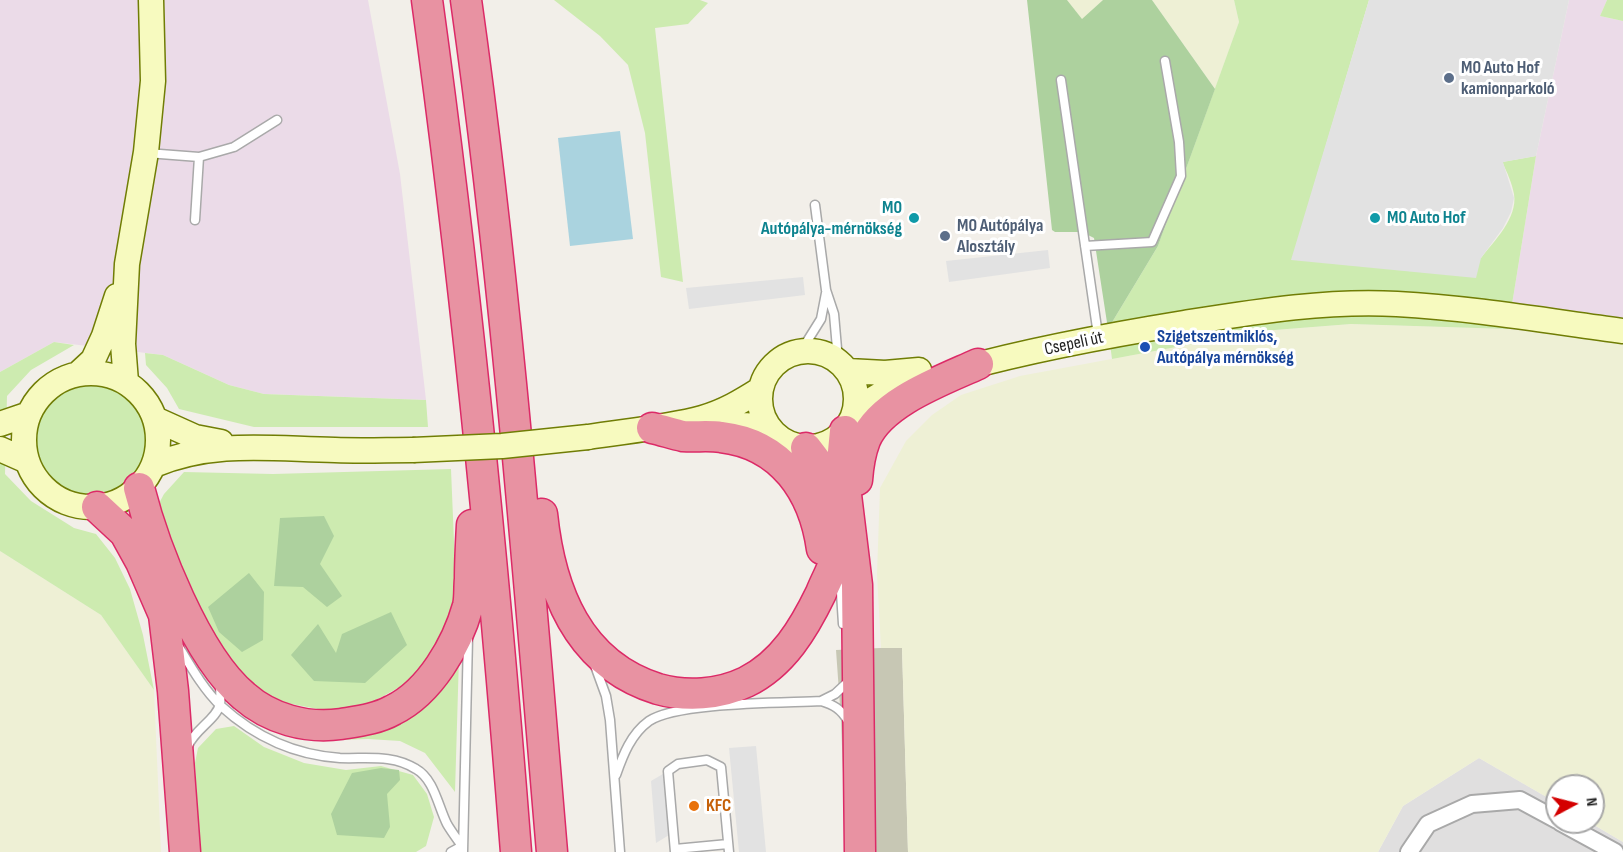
<!DOCTYPE html>
<html>
<head>
<meta charset="utf-8">
<style>
	body { margin:0 }
	#map { position:relative; width:1623px; height:852px; overflow:hidden; background:#f2efe9; font-family:"Sofia Sans Condensed",sans-serif }
	canvas { display:block }
	.north { position:absolute; left:1545px; top:774px; width:60px; height:60px; box-sizing:border-box; background:#fff; border:2px solid #a7a7a7; border-radius:50%; rotate:83deg; font-size:16px; font-weight:700; line-height:24px; text-align:center; color:#222 }
	.north::after { content:''; display:block; margin:auto; width:21px; height:27px; background:#d40000; clip-path:polygon(50% 0,100% 100%,50% 72%,0 100%) }
</style>
</head>
<body>
<div id="map">
<canvas width="1623" height="852"></canvas>
<div class="north">N</div>
</div>
<script>
const ctx = document.querySelector('canvas').getContext('2d');
ctx.lineJoin = 'round';
function fillPath(path, color) {
  ctx.fillStyle = color;
  ctx.fill(path, 'evenodd');
}
function strokePath(path, color, width, dash) {
  ctx.strokeStyle = color;
  ctx.lineWidth = width;
  ctx.lineCap = dash ? 'butt' : 'round';
  ctx.setLineDash(dash || []);
  ctx.stroke(path);
}
function label(font, color, halo, rows, align = 'center') {
  ctx.font = font + ' "Sofia Sans Condensed",sans-serif';
  ctx.lineWidth = 6;
  ctx.setLineDash([]);
  ctx.textBaseline = 'middle';
  ctx.strokeStyle = halo;
  ctx.fillStyle = color;
  for (const [text, x, y, turn = 0] of rows) {
    ctx.save();
    ctx.translate(x, y);
    ctx.rotate((+turn || 0) * Math.PI / 180);
    ctx.textAlign = isNaN(turn) ? turn : align;
    if (halo) ctx.strokeText(text, 0, 0);
    ctx.fillText(text, 0, 0);
    ctx.restore();
  }
}
fillPath(new Path2D(`
	M 1479,758 L 1557,803 L 1557,822 L 1589,822 L 1623,842 L 1623,852 L 1378,852 L 1403,806 Z`), '#e0dfdf');
fillPath(new Path2D(`
	M 0,0 L 368,0 L 400,174 L 426,400 L 264,394 L 229,385 L 163,355 L 54,342 L 0,372 Z
	M 1569,0 L 1607,0 L 1600,16 L 1623,21 L 1623,341 L 1508,329 L 1536,156 Z`), '#ebdbe8');
fillPath(new Path2D(`
	M 902,647 L 908,852 L 846,852 L 841,720 L 836,650 Z`), '#c7c7b4');
fillPath(new Path2D(`
	M 1067,0 L 1103,0 L 1082,20 Z
	M 1152,0 L 1234,0 L 1239,22 L 1215,89 Z
	M 1351,324 L 1508,329 L 1623,341 L 1623,842 L 1589,822 L 1593,822 L 1593,786 L 1557,786 L 1557,803 L 1479,758 L 1403,806 L 1378,852 L 908,852 L 902,648 L 881,648 L 877,574 L 880,488 L 906,441 L 932,415 L 961,395 L 1020,376 L 1262,331 Z
	M 0,551 L 101,615 L 154,690 L 161,852 L 0,852 Z`), '#eef0d5');
fillPath(new Path2D(`
	M 554,0 L 700,0 L 708,3 L 688,24 L 655,28 L 683,282 L 661,277 L 645,133 L 628,65 L 600,36 Z
	M 1234,0 L 1369,0 L 1292,260 L 1481,258 C 1494,241 1518,218 1514,194 C 1512,183 1507,172 1502,162 L 1536,156 L 1508,329 L 1351,324 L 1262,331 L 1112,359 L 1108,329 L 1158,246 L 1239,22 Z
	M 1607,0 L 1623,0 L 1623,21 L 1600,16 Z
	M 54,342 L 74,345 L 31,370 L 7,396 L 5,474 L 31,501 L 74,528 L 96,534 L 115,558 L 130,589 L 143,635 L 154,690 L 101,615 L 0,551 L 0,372 Z
	M 145,353 L 163,355 L 229,385 L 264,394 L 426,400 L 428,427 L 254,427 L 179,409 L 167,388 L 146,365 Z
	M31 443a59 59 0 1 1 118 0a59 59 0 1 1-118 0Z
	M 451,469 L 457,615 L 434,661 L 407,683 L 365,706 L 328,711 L 276,701 L 241,677 L 212,633 L 156,509 L 164,494 L 184,472 L 273,474 Z
	M 459,657 L 455,792 L 425,753 L 400,741 L 368,739 L 339,740 L 310,732 L 338,733 Z
	M 234,726 L 264,747 L 304,763 L 346,770 L 381,766 L 413,775 L 427,794 L 434,817 L 426,846 L 416,852 L 200,852 L 195,763 L 198,748 L 216,729 Z`), '#cdebb0');
fillPath(new Path2D(`
	M 1027,0 L 1067,0 L 1082,19 L 1103,0 L 1152,0 L 1215,89 L 1158,246 L 1108,329 L 1094,238 L 1082,232 L 1055,232 L 1052,230 Z
	M 324,516 L 334,536 L 320,564 L 342,596 L 327,607 L 303,587 L 274,586 L 280,518 Z
	M 249,573 L 264,592 L 263,640 L 242,652 L 219,632 L 208,607 Z
	M 391,612 L 407,645 L 365,683 L 314,681 L 291,655 L 318,624 L 336,653 L 342,634 Z
	M 381,768 L 399,770 L 400,780 L 387,794 L 390,827 L 384,838 L 337,835 L 331,814 L 352,773 Z`), '#add19e');
fillPath(new Path2D(`
	M 1369,0 L 1569,0 L 1536,156 L 1503,162 L 1514,198 L 1511,212 L 1503,228 L 1481,258 L 1476,278 L 1291,260 Z
	M 1048,250 L 1050,268 L 949,282 L 946,261 Z
	M 803,277 L 805,295 L 689,309 L 686,288 Z
	M 756,746 L 766,852 L 739,852 L 729,748 Z
	M 668,771 L 674,832 L 656,843 L 651,781 Z`), '#e2e2e2');
fillPath(new Path2D(`
	M 620,131 L 633,239 L 570,246 L 558,138 Z`), '#aad3df');
const lane = new Path2D(`
	M 1061,80 L 1098,335
	M 147,153 L 199,157 L 234,147 L 277,120
	M 815,205 L 826,290 L 834,314 L 838,360
	M 195,220 L 199,157
	M 1085,246 L 1152,242 L 1181,176 L 1179,142 L 1165,61
	M 801,351 L 821,319 L 826,293
	M 840,577 L 843,624
	M 179,647 C 191,667 204,690 221,706 C 254,736 295,755 340,758 C 367,759 392,754 416,769 C 434,779 438,806 447,824 C 451,831 457,839 462,846
	M 594,663 L 606,696 L 610,720 L 620,852
	M 821,701 C 834,705 841,709 848,721
	M 188,746 C 194,730 217,719 220,704 C 221,698 220,690 220,684
	M 616,775 C 623,755 631,734 649,721 C 676,702 784,703 821,701 L 835,694 L 850,680
	M 675,849 L 728,844
	M 451,852 L 462,846
	M 463,852 L 468,638
	M 675,852 L 668,771 L 678,764 L 707,760 L 721,767 L 729,852`);
const street = new Path2D(`
	M 1560,822 L 1615,852
	M 1409,852 L 1428,824 L 1472,804 L 1520,800 L 1557,820`);
const secondary = new Path2D(`
	M760 399a48 48 0 1 1 96 0a48 48 0 1 1-96 0Z
	M 961,369 C 1034,349 1110,335 1184,323 C 1254,312 1326,300 1397,304 C 1472,308 1548,321 1623,331
	M 848,371 L 885,373 L 919,370
	M24 440a67 67 0 1 1 134 0a67 67 0 1 1-134 0Z
	M 79,373 L 93,360 L 104,336 L 117,296
	M 126,382 L 123,344 L 127,264 L 146,152 L 153,81 L 151,0
	M 856,409 L 888,390 L 925,379
	M 155,419 L 195,437 L 221,442
	M 0,424 L 29,414
	M 702,425 C 726,424 748,423 771,430
	M 588,437 C 626,431 665,428 702,418 C 724,412 742,401 761,389
	M 0,449 L 27,461
	M 154,465 C 214,440 271,449 335,450 C 361,451 387,450 413,450`);
const highway = new Path2D(`
	M 427,0 C 466,283 494,567 516,852
	M 466,0 C 506,283 528,567 552,852
	M 652,428 C 662,430 673,434 683,436 C 696,437 708,435 721,437 C 782,444 814,492 822,549
	M 845,431 L 842,462 L 857,585 L 860,852
	M 857,480 C 858,466 860,453 865,440 C 881,402 943,380 978,364
	M 139,488 C 154,547 196,656 244,696 C 270,719 307,729 341,724 C 359,721 377,719 393,710 C 430,692 457,645 468,606 C 470,598 469,588 470,579 C 470,561 471,543 472,525
	M 97,507 L 125,533 L 141,562 L 164,615 L 173,691 L 185,852
	M 542,514 C 550,591 578,664 658,689 C 686,697 719,695 746,682 C 783,664 804,628 821,593 C 824,585 829,576 832,568 C 839,548 836,512 831,491 C 827,474 816,461 806,448`);
strokePath(lane, '#a9a9a9', 11);
strokePath(street, '#a9a9a9', 20);
strokePath(secondary, '#707d05', 27);
strokePath(highway, '#dc2a67', 33);
strokePath(lane, '#fff', 8);
strokePath(street, '#fff', 16);
strokePath(secondary, '#f7fabf', 24);
strokePath(highway, '#e892a2', 30);
const secondaryBridge = new Path2D(`
	M 413,450 L 502,446 L 588,437`);
strokePath(secondaryBridge, '#707d05', 27, []);
strokePath(secondaryBridge, '#f7fabf', 24);
for (const [x, y, r, color] of [
	[1449,78,6,"#5c6f8a"],
	[914,218,6,"#0f9aa8"],
	[1375,218,6,"#0f9aa8"],
	[945,236,6,"#5c6f8a"],
	[1145,347,6,"#1a4fb4"],
	[694,806,6,"#e8710a"]
]) {
  const dot = new Path2D();
  dot.arc(x, y, r, 0, 2 * Math.PI);
  ctx.fillStyle = color;
  ctx.fill(dot);
  strokePath(dot, '#fff', 2);
}
label('bold 18px', '#4e5e75', '#fff', [
	["M0 Auto Hof",1461,68],
	["kamionparkoló",1461,89],
	["M0 Autópálya",957,226],
	["Alosztály",957,247]
], 'left');
label('bold 18px', '#0d838f', '#fff', [
	["M0",902,208],
	["Autópálya-mérnökség",902,229],
	["M0 Auto Hof",1387,218,"left"]
], 'right');
label('bold 18px', '#164399', '#fff', [
	["Szigetszentmiklós,",1157,337],
	["Autópálya mérnökség",1157,358]
], 'left');
label('18px', '#222', '#fff', [
	["Csepeli út",1074,344,-12]
]);
label('bold 18px', '#c56008', '#fff', [
	["KFC",706,806]
], 'left');
</script>
</body>
</html>
